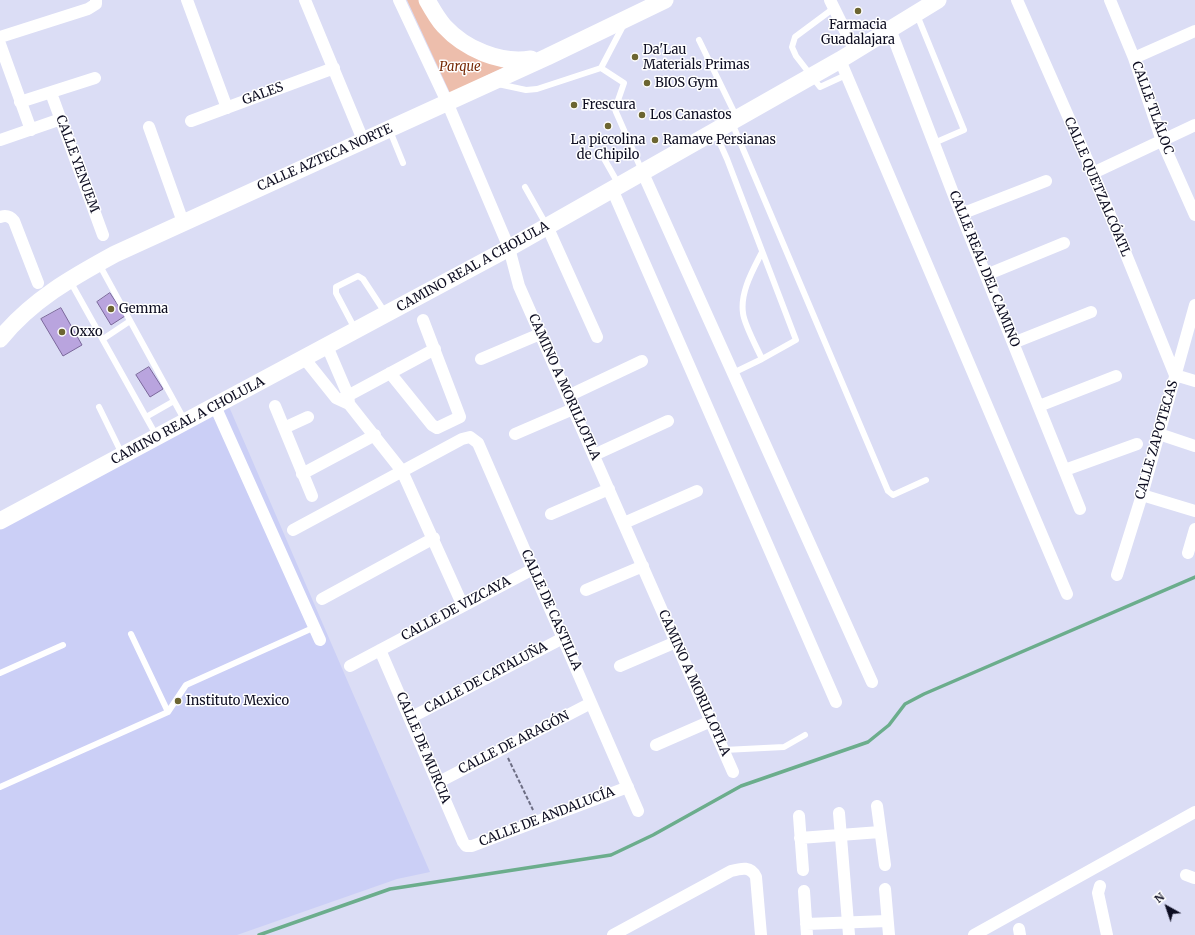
<!DOCTYPE html>
<html>
<head>
<meta charset="utf-8">
<style>
	body { margin:0 }
	#map { position:relative; width:1195px; height:935px; overflow:hidden; background:#dbddf5; font-family:Merriweather,serif }
	canvas { display:block }
	.north { position:absolute; left:1147px; top:887px; width:40px; height:40px; -webkit-text-stroke:3px #fff; paint-order:stroke; rotate:320deg; font-size:11px; font-weight:700; line-height:16px; text-align:center; color:#0d0d21 }
	.north::after { content:''; display:block; margin:auto; width:14px; height:18px; background:#0d0d21; clip-path:polygon(50% 0,100% 100%,50% 72%,0 100%) }
</style>
</head>
<body>
<div id="map">
<canvas width="1195" height="935"></canvas>
<div class="north">N</div>
</div>
<script>
const ctx = document.querySelector('canvas').getContext('2d');
ctx.lineJoin = 'round';
function fillPath(path, color) {
  ctx.fillStyle = color;
  ctx.fill(path, 'evenodd');
}
function strokePath(path, color, width, dash) {
  ctx.strokeStyle = color;
  ctx.lineWidth = width;
  ctx.lineCap = dash ? 'butt' : 'round';
  ctx.setLineDash(dash || []);
  ctx.stroke(path);
}
function label(font, color, halo, rows, align = 'center') {
  ctx.font = font + ' Merriweather,serif';
  ctx.lineWidth = 3;
  ctx.setLineDash([]);
  ctx.textBaseline = 'middle';
  ctx.strokeStyle = halo;
  ctx.fillStyle = color;
  for (const [text, x, y, turn = 0] of rows) {
    ctx.save();
    ctx.translate(x, y);
    ctx.rotate((+turn || 0) * Math.PI / 180);
    ctx.textAlign = isNaN(turn) ? turn : align;
    if (halo) ctx.strokeText(text, 0, 0);
    ctx.fillText(text, 0, 0);
    ctx.restore();
  }
}
fillPath(new Path2D(`
	M 227,402 L 430,872 L 397,879 L 237,935 L 0,935 L 0,529 Z`), '#cbcff6');
fillPath(new Path2D(`
	M 407,0 L 425,0 L 441,30 L 509,65 L 450,93 Z`), '#edbeac');
strokePath(new Path2D(`
	M 259,935 L 390,889 L 611,855 L 653,835 L 741,786 L 868,742 L 889,725 L 905,704 L 924,694 L 1195,577`), '#6bad8c', 3.5);
const building = new Path2D(`
	M 110,293 L 125,316 L 111,325 L 97,302 Z
	M 61,308 L 82,345 L 63,356 L 41,319 Z
	M 149,367 L 163,389 L 150,397 L 136,375 Z`);
fillPath(building, '#b9a4de');
strokePath(building, '#7a679a', 1);
strokePath(new Path2D(`
	M 508,758 L 533,810`), '#6c6d83', 2, [4, 2]);
strokePath(new Path2D(`
	M 834,8 L 795,37 L 792,47 L 796,56 L 820,87 L 846,75
	M 917,15 L 964,130 L 934,143
	M 699,40 L 737,118
	M 601,68 L 624,83 L 615,109 L 616,112 L 642,171
	M 498,84 L 526,90 L 537,89 L 601,68 L 624,24
	M 732,123 L 888,491 L 893,495 L 926,480
	M 390,131 L 403,163
	M 715,132 L 727,159 L 796,340 L 762,359 C 757,348 744,324 743,313 C 740,292 753,270 762,252
	M 602,155 L 619,185
	M 525,187 L 547,226
	M 99,264 L 185,421
	M 70,281 L 156,435
	M 355,329 L 336,293 L 336,287 L 358,276 L 363,279 L 386,314
	M 103,339 L 130,321
	M 733,373 L 762,359
	M 99,407 L 122,454
	M 146,417 L 174,401
	M 131,634 L 168,712
	M 0,673 L 63,645
	M 724,750 L 784,747 L 805,735
	M 0,787 L 168,712 L 186,685 L 315,627`), '#fff', 6);
strokePath(new Path2D(`
	M 187,0 L 227,108
	M 305,0 L 363,140
	M 399,0 L 447,102 L 509,248 L 519,286 L 733,772
	M 830,0 L 855,51
	M 1017,0 L 1093,173 L 1175,375 L 1195,381
	M 1110,0 L 1134,58 L 1162,141 L 1195,215
	M 890,29 L 961,214 L 1080,509
	M 0,37 L 88,9 L 96,4 L 96,0
	M 0,44 L 31,130
	M 1134,58 L 1195,31
	M 840,60 L 1067,594
	M 51,93 L 103,235
	M 20,102 L 95,78
	M 191,121 L 334,68
	M 149,127 L 183,222
	M 0,140 L 61,119
	M 642,171 L 872,682
	M 1093,173 L 1195,125
	M 612,189 L 836,702
	M 961,214 L 1046,181
	M 0,217 C 6,215 10,216 14,221 L 38,283
	M 547,226 L 597,337
	M 986,275 L 1064,243
	M 1013,343 L 1091,312
	M 327,346 L 348,395 L 349,403
	M 304,358 L 336,398 L 349,404 L 402,471 L 463,606
	M 481,359 L 540,334
	M 390,373 L 432,425 L 437,428 L 460,417 L 423,320
	M 568,396 L 642,361
	M 340,400 L 435,349
	M 215,406 L 320,640
	M 275,406 L 312,496
	M 1039,406 L 1116,376
	M 284,428 L 308,417
	M 515,434 L 573,409
	M 1159,434 L 1195,446
	M 594,455 L 668,421
	M 1065,470 L 1137,444
	M 302,474 L 375,435
	M 1142,495 L 1195,511
	M 551,514 L 609,489
	M 624,523 L 697,491
	M 293,530 L 462,439 L 470,437 L 478,443 L 638,811
	M 1188,553 L 1195,529
	M 1117,575 L 1142,495 L 1195,305
	M 586,590 L 643,566
	M 322,599 L 434,538
	M 380,650 L 463,842 L 466,846 L 472,846 L 628,787
	M 350,666 L 533,569
	M 620,666 L 676,642
	M 410,718 L 563,638
	M 656,745 L 711,721
	M 437,783 L 591,703
	M 877,806 L 885,865
	M 839,813 L 849,935
	M 799,816 L 803,870
	M 800,838 L 880,832
	M 1186,875 L 1194,878
	M 1100,886 L 1098,893 L 1107,935
	M 885,889 L 889,935
	M 804,891 L 807,935
	M 806,924 L 887,921
	M 1019,929 L 1020,935
	M 613,935 L 731,871 C 742,868 751,866 756,877 L 761,935
	M 974,935 L 1195,812`), '#fff', 12);
strokePath(new Path2D(`
	M 427,0 C 432,9 437,18 444,26 C 465,49 500,64 531,59
	M 0,339 C 32,300 71,278 115,254 L 547,57 L 665,0
	M 0,521 L 509,248 L 840,60 L 938,0`), '#fff', 17);
for (const [x, y, r, color] of [
	[858,11,4,"#6c6531"],
	[635,57,4,"#6c6531"],
	[647,83,4,"#6c6531"],
	[574,105,4,"#6c6531"],
	[642,115,4,"#6c6531"],
	[608,126,4,"#6c6531"],
	[655,140,4,"#6c6531"],
	[111,309,4,"#6c6531"],
	[62,332,4,"#6c6531"],
	[178,701,4,"#6c6531"]
]) {
  const dot = new Path2D();
  dot.arc(x, y, r, 0, 2 * Math.PI);
  ctx.fillStyle = color;
  ctx.fill(dot);
  strokePath(dot, '#fff', 1.5);
}
label('13px', '#0d0d21', '#fff', [
	["Farmacia",858,25,"center"],
	["Guadalajara",858,40,"center"],
	["Da'Lau",643,50],
	["Materials Primas",643,65],
	["BIOS Gym",655,83],
	["Frescura",582,105],
	["Los Canastos",650,115],
	["La piccolina",608,140,"center"],
	["de Chipilo",608,155,"center"],
	["Ramave Persianas",663,140],
	["Gemma",119,309],
	["Oxxo",70,332],
	["Instituto Mexico",186,701]
], 'left');
label('italic 13px', '#782c09', '#fff', [
	["Parque",460,67]
]);
label('13px', '#0d0d21', '#fff', [
	["GALES",263,94,-20],
	["CALLE TLÁLOC",1152,108,70],
	["CALLE AZTECA NORTE",325,158,-24],
	["CALLE YENUEM",77,164,70],
	["CALLE QUETZALCÓATL",1097,187,67],
	["CAMINO REAL A CHOLULA",473,267,-29],
	["CALLE REAL DEL CAMINO",984,269,68],
	["CAMINO A MORILLOTLA",564,387,66],
	["CAMINO REAL A CHOLULA",188,421,-28],
	["CALLE ZAPOTECAS",1157,440,-74],
	["CALLE DE VIZCAYA",456,609,-28],
	["CALLE DE CASTILLA",551,610,66],
	["CALLE DE CATALUÑA",486,678,-28],
	["CAMINO A MORILLOTLA",694,683,66],
	["CALLE DE ARAGÓN",514,743,-27],
	["CALLE DE MURCIA",423,748,67],
	["CALLE DE ANDALUCÍA",547,817,-21]
]);
</script>
</body>
</html>
